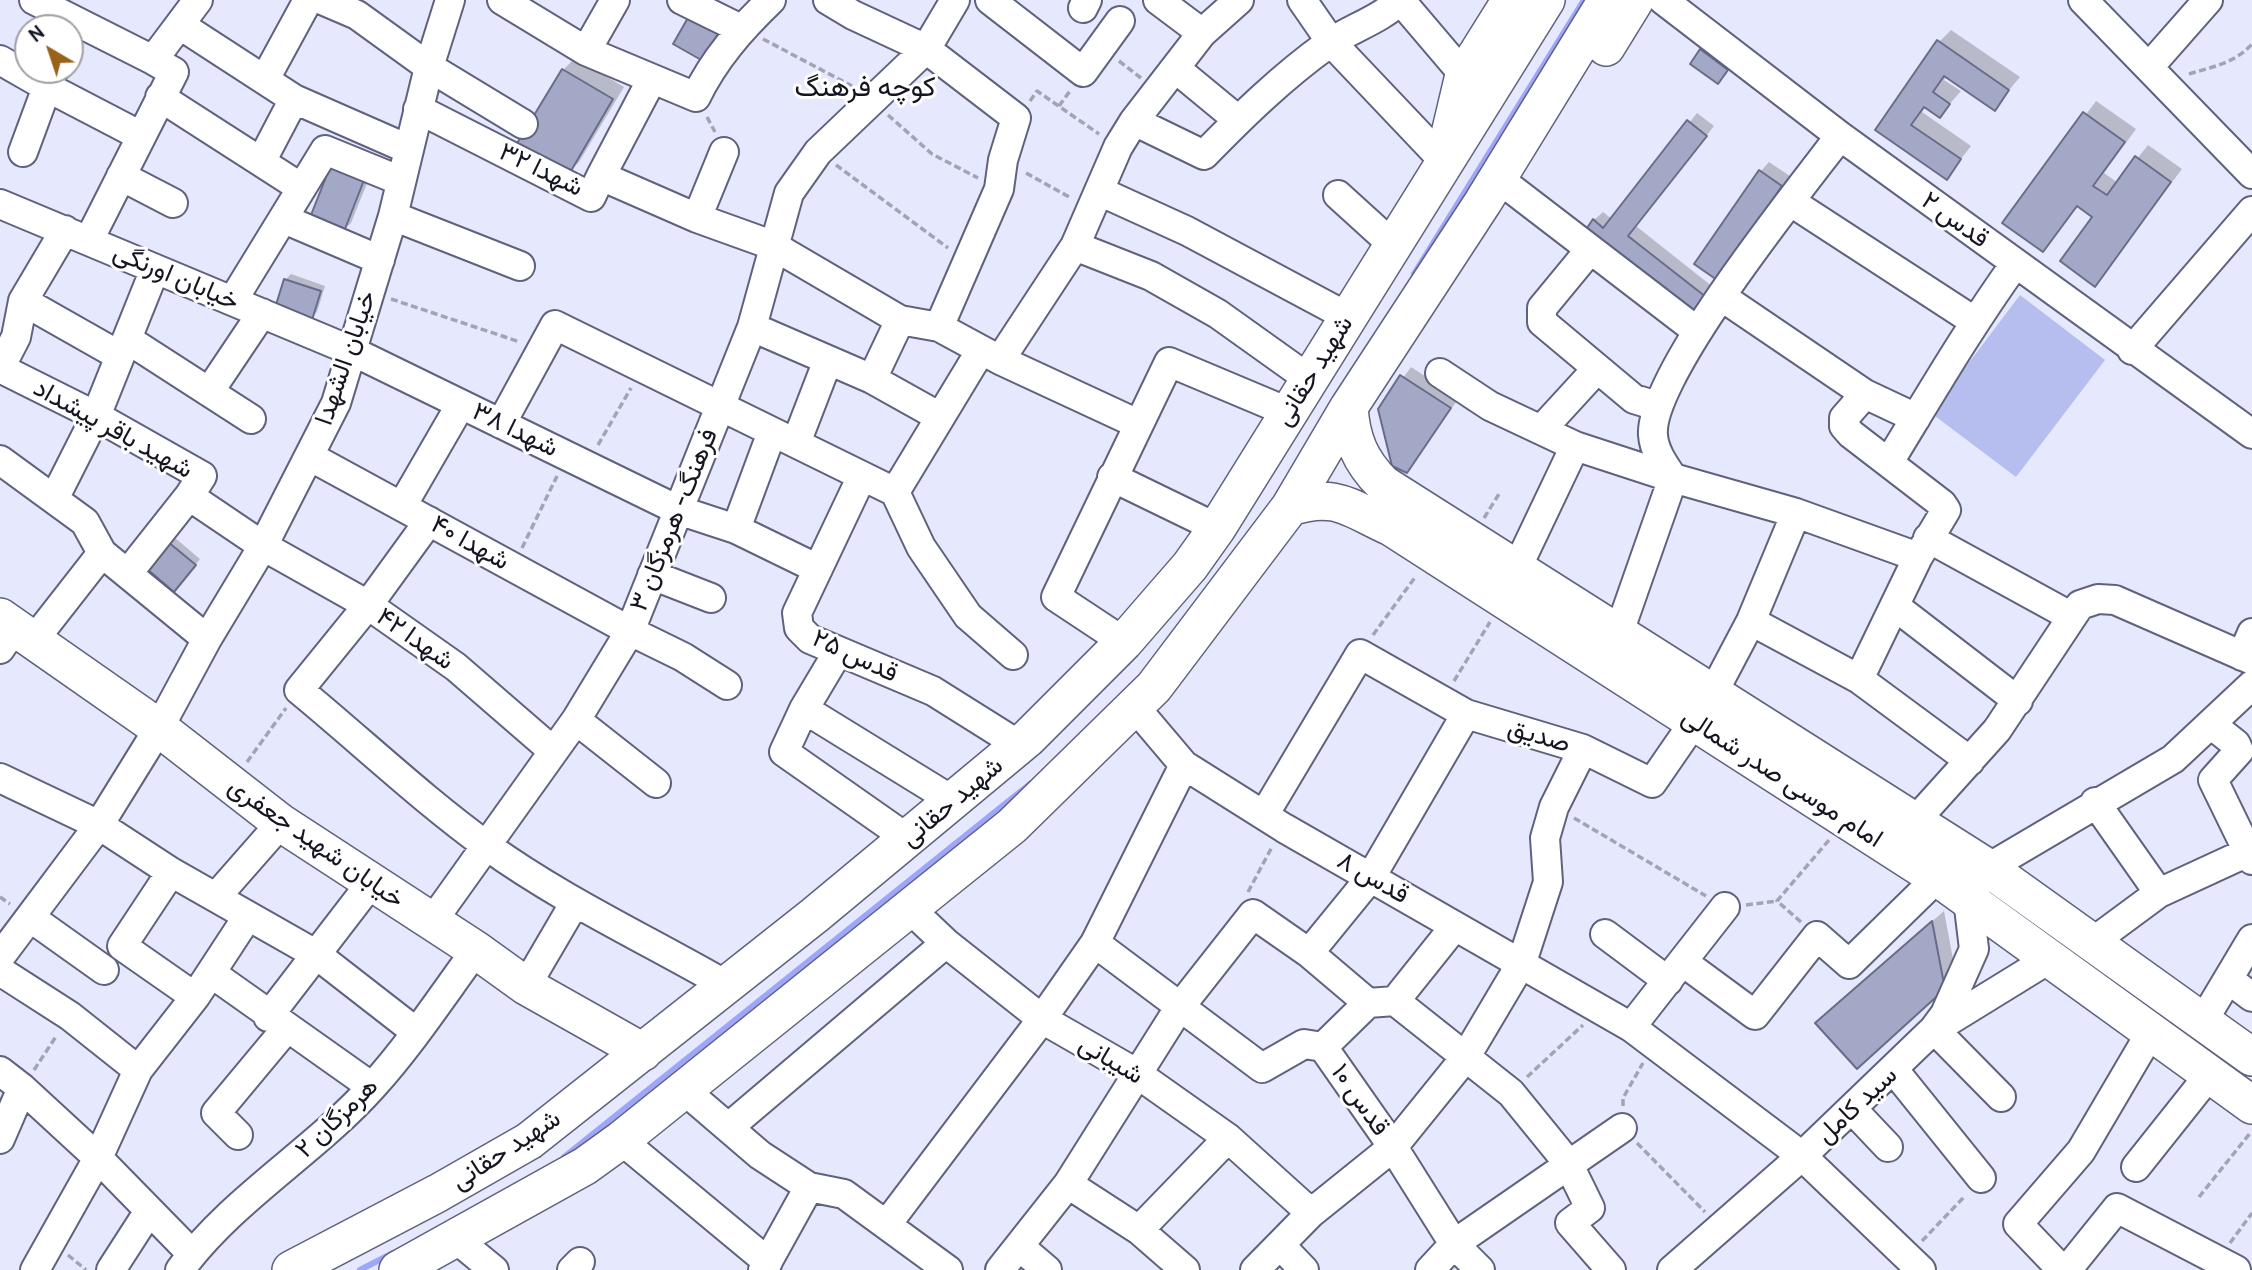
<!DOCTYPE html>
<html>
<head>
<meta charset="utf-8">
<style>
	body { margin:0 }
	#map { position:relative; width:2252px; height:1270px; overflow:hidden; background:#e6e9fd; font-family:Cabin,sans-serif }
	canvas { display:block }
	.north { position:absolute; left:14px; top:14px; width:70px; height:70px; box-sizing:border-box; background:#fff; border:2px solid #a1a1a6; border-radius:50%; rotate:321deg; font-size:19px; font-weight:700; line-height:28px; text-align:center; color:#141520 }
	.north::after { content:''; display:block; margin:auto; width:24px; height:32px; background:#98621a; clip-path:polygon(50% 0,100% 100%,50% 72%,0 100%) }
</style>
</head>
<body>
<div id="map">
<canvas width="2252" height="1270"></canvas>
<div class="north">N</div>
</div>
<script>
const ctx = document.querySelector('canvas').getContext('2d');
ctx.lineJoin = 'round';
function fillPath(path, color) {
  ctx.fillStyle = color;
  ctx.fill(path, 'evenodd');
}
function strokePath(path, color, width, dash) {
  ctx.strokeStyle = color;
  ctx.lineWidth = width;
  ctx.lineCap = dash ? 'butt' : 'round';
  ctx.setLineDash(dash || []);
  ctx.stroke(path);
}
function label(font, color, halo, rows, align = 'center') {
  ctx.font = font + ' Cabin,Vazirmatn,sans-serif';
  ctx.lineWidth = 6;
  ctx.setLineDash([]);
  ctx.textBaseline = 'middle';
  ctx.strokeStyle = halo;
  ctx.fillStyle = color;
  for (const [text, x, y, turn = 0] of rows) {
    ctx.save();
    ctx.translate(x, y);
    ctx.rotate((+turn || 0) * Math.PI / 180);
    ctx.textAlign = isNaN(turn) ? turn : align;
    if (halo) ctx.strokeText(text, 0, 0);
    ctx.fillText(text, 0, 0);
    ctx.restore();
  }
}
fillPath(new Path2D(`
	M 2020,295 L 2105,360 L 2016,477 L 1931,413 Z`), '#b6bdef');
fillPath(new Path2D(`
	M 1951,30 L 2020,77 L 1994,108 L 1947,75 L 1944,80 L 1961,91 L 1940,115 L 1926,106 L 1922,112 L 1971,146 L 1946,178 L 1877,130 L 1939,42 Z
	M 1710,42 L 1736,60 L 1718,82 L 1701,51 Z
	M 575,58 L 624,87 L 579,162 L 567,174 L 563,70 Z
	M 2096,101 L 2136,129 L 2104,173 L 2118,183 L 2148,145 L 2182,169 L 2095,284 L 2095,217 L 2079,205 L 2043,250 L 2005,223 Z
	M 1697,113 L 1714,126 L 1636,226 L 1713,287 L 1691,316 L 1594,220 L 1603,212 L 1612,219 Z
	M 1769,162 L 1790,176 L 1726,269 L 1761,171 Z
	M 374,166 L 351,223 L 342,231 L 311,219 Z
	M 291,274 L 325,286 L 317,312 L 311,318 L 285,280 Z
	M 1411,367 L 1459,398 L 1406,471 L 1380,410 Z
	M 168,532 L 200,559 L 180,584 L 142,563 Z
	M 1944,911 L 1956,975 L 1944,988 L 1829,1011 Z`), '#0003');
strokePath(new Path2D(`
	M 1414,274 L 1584,0
	M 564,1157 L 1031,783
	M 360,1270 L 393,1253`), '#9ea6f9', 6);
const building = new Path2D(`
	M 689,16 L 719,32 L 703,61 L 673,44 Z
	M 1937,40 L 2009,90 L 1995,111 L 1944,76 L 1933,92 L 1950,104 L 1940,118 L 1924,107 L 1911,125 L 1961,159 L 1947,180 L 1875,130 Z
	M 1700,49 L 1728,70 L 1718,84 L 1690,64 Z
	M 562,69 L 613,99 L 568,176 L 516,145 Z
	M 2083,112 L 2125,142 L 2093,186 L 2107,195 L 2135,156 L 2171,182 L 2095,287 L 2060,261 L 2092,217 L 2077,206 L 2043,252 L 2002,223 Z
	M 1687,120 L 1707,136 L 1628,236 L 1706,297 L 1691,318 L 1583,234 L 1593,219 L 1603,228 Z
	M 332,162 L 366,175 L 343,234 L 309,220 Z
	M 1759,170 L 1782,186 L 1717,280 L 1694,264 Z
	M 284,279 L 321,291 L 312,320 L 275,308 Z
	M 1400,375 L 1451,408 L 1407,473 L 1392,466 L 1378,409 Z
	M 162,537 L 196,565 L 174,592 L 140,563 Z
	M 1932,921 L 1945,989 L 1857,1069 L 1815,1023 Z`);
fillPath(building, '#a4a8c7');
strokePath(building, '#686c88', 2);
const minor = new Path2D(`
	M 34,0 L 153,60
	M 322,0 L 357,15 L 429,67 L 523,124
	M 502,0 L 586,51 L 696,97 C 714,59 741,29 771,0
	M 682,0 L 741,29
	M 828,0 L 853,15 L 926,49 L 1016,118 L 1003,160 L 999,189 L 939,327
	M 990,0 L 1083,72 L 1120,21
	M 1158,0 L 1202,33
	M 1302,0 L 1331,42 L 1444,161
	M 1663,0 L 1840,136 L 2252,434
	M 2083,0 L 2252,174
	M 1401,1 L 1464,75
	M 1083,8 L 1087,0
	M 180,25 L 294,99 L 408,149
	M 586,51 L 615,0
	M 0,60 L 47,87 L 23,152
	M 2149,67 L 2208,0
	M 1175,68 L 1238,120
	M 54,70 L 47,87 L 141,136
	M 265,79 L 308,0
	M 160,97 L 300,187
	M 418,109 L 591,197 L 601,176 L 697,218 L 772,245 L 900,320 L 939,327 L 1000,360 L 1138,424
	M 1134,121 L 1204,155 C 1243,115 1282,77 1328,44 C 1352,28 1379,20 1401,0
	M 262,160 L 294,99
	M 121,176 L 173,203
	M 601,176 L 652,79
	M 1508,186 L 1697,331
	M 1099,191 L 1187,231 L 1348,317
	M 1338,195 L 1393,245
	M 1791,202 L 1974,321
	M 0,204 L 352,351 L 678,510 L 736,529 L 818,569
	M 393,216 L 520,266
	M 697,218 L 724,152
	M 284,219 L 380,260
	M 89,240 L 174,72 L 153,60 L 198,0
	M 1075,246 L 1151,276 L 1218,314 L 1309,379
	M 1589,251 L 1542,308 L 1542,322 L 1634,399 L 1657,406
	M 1722,297 L 1865,394 L 1916,418
	M 233,300 L 325,150 L 401,181
	M 23,301 L 120,356
	M 752,327 L 872,379 L 940,417
	M 127,339 L 251,419
	M 2132,350 L 2252,211
	M 1000,360 L 1075,246 L 1118,147 L 1134,121 L 1202,33 L 1239,0
	M 0,368 L 96,416 L 202,476 L 189,496 L 263,546 L 368,605 L 456,667 L 553,751
	M 0,368 L 16,337 L 23,301 L 65,230
	M 1440,373 L 1490,406 L 1575,446 L 1673,478
	M 872,379 L 900,320
	M 209,392 L 262,313
	M 501,424 L 555,325 L 895,492 L 921,547 L 968,616 L 1013,655
	M 1541,430 L 1596,370
	M 796,443 L 828,360
	M 309,456 L 630,631 L 683,657 L 727,685
	M 0,460 L 85,522 L 102,553 L 207,639
	M 1889,462 C 1930,395 1969,328 2015,264
	M 862,476 L 797,613 L 799,628 L 810,639 L 933,691 L 1019,745
	M 1112,477 L 1217,528
	M 1673,478 C 1664,465 1654,451 1653,435 C 1648,377 1800,189 1840,136
	M 895,492 L 981,350
	M 54,499 L 96,416 L 155,269
	M 402,506 L 461,404
	M 429,521 L 368,605 L 299,690 C 361,741 422,799 487,846 C 562,900 646,939 726,985
	M 736,529 L 772,432
	M 1928,538 L 2072,617
	M 1516,570 L 1575,446
	M 128,573 L 189,496
	M 652,575 L 711,598
	M 1896,607 L 2018,701
	M 1751,621 L 1859,679 L 1970,761
	M 1618,635 L 1673,478 L 1796,513 L 1918,557
	M 34,640 L 102,553
	M 1124,642 L 1056,597 L 1169,362 L 1288,412
	M 0,649 L 15,627
	M 838,652 L 804,709 L 784,752 L 908,839
	M 2242,656 L 2252,633
	M 1859,679 L 1918,557 L 1946,510 L 1942,504 L 1851,434 L 1844,426 L 1844,418 L 1865,394
	M 1713,693 L 1751,621 L 1796,513
	M 1134,706 L 1184,765 L 1284,828 L 1631,1027 L 1802,1156 L 1921,1270
	M 804,709 L 955,802
	M 576,720 L 656,783
	M 2212,725 L 2236,744 L 2239,751 L 2213,780 L 2252,860
	M 0,778 L 99,825 L 171,872 L 317,955 L 416,1032
	M 2095,802 L 2159,893
	M 1264,815 L 1360,654 L 1466,714 L 1583,749 L 1652,783 L 1694,722
	M 1915,821 L 1997,730 L 2080,605 L 2098,599 L 2115,600 L 2252,660
	M 171,872 L 122,946 L 195,997
	M 216,897 L 281,823
	M 910,909 L 946,943 L 1042,1019 L 1136,1073 L 1228,1138 L 1311,1213
	M 31,918 L 104,970
	M 431,923 L 576,720 L 630,631 L 752,327 L 789,193 L 818,152 L 926,49 L 955,0
	M 1605,934 L 1668,981
	M 2094,941 L 2159,893 L 2248,852
	M 1095,943 L 1262,1068 L 1304,1044 L 1323,1047 L 1393,1147 L 1454,1244 L 1480,1270
	M 1309,953 L 1371,877 L 1466,714
	M 0,957 L 99,825 L 159,728 L 207,639 L 263,546 L 336,403 L 393,216 L 429,67 L 450,0
	M 1683,962 L 1755,1015 L 1817,936 L 1849,964 L 1937,878
	M 0,971 L 70,1016 L 138,1070 L 98,1158 L 35,1270
	M 211,973 L 372,1087
	M 2228,979 L 2252,997
	M 526,986 L 574,904
	M 1395,1001 L 1455,926
	M 268,1017 L 371,883
	M 2203,1021 L 2252,939
	M 1631,1027 L 1725,907
	M 1937,1028 L 2049,959
	M 1934,1029 L 2001,1097
	M 1323,1047 L 1368,1003 L 1395,1001 L 1511,1093 L 1568,1163 L 1590,1208 L 1570,1223 L 1611,1270
	M 138,1070 L 195,997 L 248,916
	M 1894,1070 L 1981,1178
	M 0,1071 L 22,1088 L 0,1139
	M 22,1088 L 98,1158 L 192,1254
	M 683,1089 L 760,1155 L 809,1187 L 844,1194 L 948,1270
	M 1852,1109 L 1888,1147
	M 729,1127 L 946,943
	M 238,1135 L 216,1113 L 286,1029
	M 621,1140 L 768,1262
	M 2136,1167 L 2210,1074
	M 1068,1184 L 1139,1230 L 1185,1270
	M 887,1224 L 1042,1019 L 1095,943 L 1184,765
	M 1139,1230 L 1228,1138
	M 455,1238 L 494,1270
	M 1281,1246 L 1304,1270
	M 1020,1247 L 1047,1270
	M 111,1270 L 149,1211
	M 180,1270 C 233,1198 314,1152 373,1086 C 411,1044 443,995 476,950
	M 572,1270 L 580,1262
	M 763,1270 L 809,1187
	M 1000,1270 L 1068,1184 L 1179,1008 L 1253,914 L 1309,953 L 1368,1003
	M 1255,1270 L 1311,1213 L 1393,1147 L 1465,1058 L 1522,962 L 1548,882 L 1545,838 L 1554,807 L 1583,749
	M 1430,1270 L 1454,1244 L 1622,1128
	M 1672,1270 L 1802,1156 L 1934,1029 L 1945,1014 L 1974,949 L 1968,899 L 1988,868 L 2173,759 L 2252,685
	M 2062,1270 L 2018,1224 L 2081,1151 L 2151,1032
	M 2067,1270 L 2117,1208 L 2236,1270`);
const major = new Path2D(`
	M 1606,47 L 1635,0
	M 1450,134 L 1464,75 L 1511,0
	M 1349,407 C 1351,439 1360,461 1383,484 L 1988,868 L 2252,1057
	M 1290,507 C 1336,492 1349,508 1391,527 L 1948,885 L 2252,1105
	M 0,617 L 159,728 L 281,823 L 476,950 L 526,986 L 643,1052
	M 291,1270 L 438,1193 L 529,1141 L 815,915 L 1028,738 L 1124,642 L 1190,566 L 1217,528 L 1546,0
	M 398,1270 L 585,1166 L 621,1140 L 1012,826 L 1154,687 L 1290,507 L 1349,407 L 1483,202 L 1607,0`);
strokePath(minor, '#5e627e', 32);
strokePath(major, '#5e627e', 40);
strokePath(new Path2D(`
	M 763,39 L 852,86
	M 1119,61 L 1141,78
	M 2189,74 C 2212,67 2235,63 2252,44
	M 1030,101 L 1037,91 L 1099,134
	M 1059,106 L 1070,91
	M 888,115 L 932,154 L 978,178
	M 707,117 L 715,132
	M 836,165 L 948,248
	M 1026,173 L 1071,198
	M 391,299 L 520,342
	M 598,445 L 631,388
	M 1484,518 L 1499,494
	M 522,548 L 557,476
	M 1373,635 L 1416,576
	M 1454,681 L 1490,622
	M 247,762 L 286,708
	M 1574,818 L 1706,896
	M 1248,892 L 1272,847
	M 0,897 L 10,904
	M 1746,905 L 1777,901
	M 1801,922 L 1777,901 L 1829,840
	M 34,1070 L 57,1035
	M 1527,1077 L 1583,1025
	M 1623,1106 L 1623,1098 L 1643,1063
	M 1637,1143 L 1705,1212
	M 2199,1197 L 2251,1132
	M 1922,1241 L 1965,1196
	M 2230,1243 L 2252,1213
	M 68,1255 L 86,1270`), '#a2a4b5', 3.5, [7, 3.5]);
strokePath(minor, '#fff', 28);
strokePath(major, '#fff', 37);
label('26px', '#141520', '#fff', [
	["شهدا ۳۲",541,170,26],
	["قدس ۲",1955,220,36],
	["خیابان اورنگی",176,277,23],
	["خیابان الشهدا",346,358,-71],
	["شهید حقانی",1314,371,-58],
	["شهید باقر پیشداد",113,429,29],
	["شهدا ۳۸",515,430,26],
	["فرهنگ- هرمزگان ۳",674,520,-68],
	["شهدا ۴۰",470,543,29],
	["شهدا ۴۲",415,639,35],
	["قدس ۲۵",855,656,25],
	["صدیق",1539,736,16],
	["امام موسی صدر شمالی",1782,778,33],
	["شهید حقانی",952,802,-40],
	["خیابان شهید جعفری",316,843,35],
	["قدس ۸",1373,878,30],
	["شیبانی",1111,1060,31],
	["قدس ۱۰",1360,1100,55],
	["سید کامل",1857,1105,-43],
	["هرمزگان ۲",337,1118,-44],
	["شهید حقانی",506,1150,-33]
]);
label('28px', '#141520', '#fff', [
	["کوچه فرهنگ",865,88]
]);
</script>
</body>
</html>
